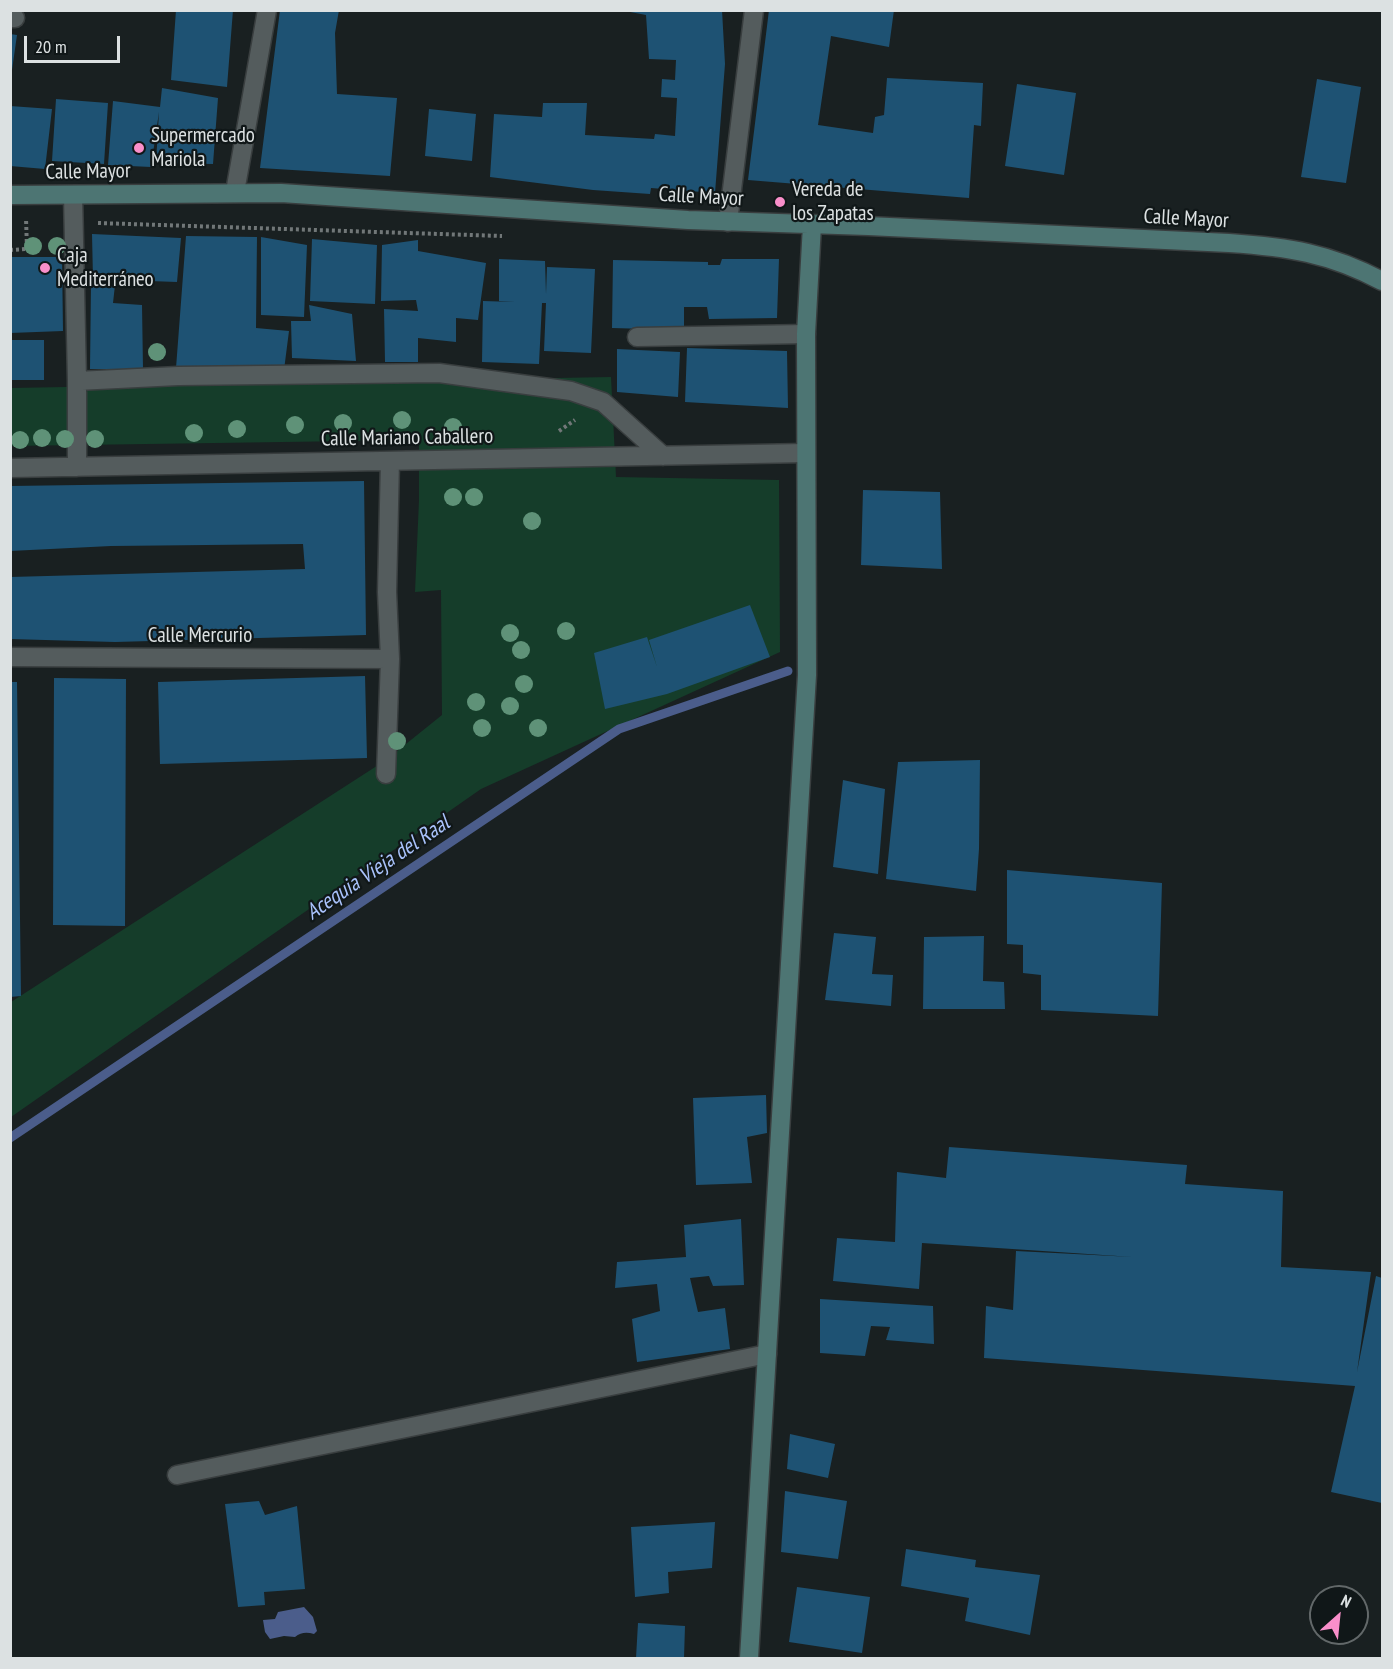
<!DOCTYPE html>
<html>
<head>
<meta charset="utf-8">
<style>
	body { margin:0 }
	#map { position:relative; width:1393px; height:1669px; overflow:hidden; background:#192021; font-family:"PT Sans Narrow",sans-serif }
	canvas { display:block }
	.frame { position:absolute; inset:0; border:12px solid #dce1e2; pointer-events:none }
	.north { position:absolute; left:1309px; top:1585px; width:60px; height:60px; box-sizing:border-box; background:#101718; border:2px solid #626869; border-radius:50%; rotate:27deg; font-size:16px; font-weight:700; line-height:24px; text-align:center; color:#dce1e2 }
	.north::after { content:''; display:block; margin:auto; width:21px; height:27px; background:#f98fca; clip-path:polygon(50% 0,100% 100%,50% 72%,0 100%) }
	.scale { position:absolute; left:24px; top:36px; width:96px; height:27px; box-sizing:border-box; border:3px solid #dce1e2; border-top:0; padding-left:8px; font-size:18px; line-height:21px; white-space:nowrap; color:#dce1e2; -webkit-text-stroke:4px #101718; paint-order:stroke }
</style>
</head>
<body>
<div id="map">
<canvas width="1393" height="1669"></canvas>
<div class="frame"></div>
<div class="north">N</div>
<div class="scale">20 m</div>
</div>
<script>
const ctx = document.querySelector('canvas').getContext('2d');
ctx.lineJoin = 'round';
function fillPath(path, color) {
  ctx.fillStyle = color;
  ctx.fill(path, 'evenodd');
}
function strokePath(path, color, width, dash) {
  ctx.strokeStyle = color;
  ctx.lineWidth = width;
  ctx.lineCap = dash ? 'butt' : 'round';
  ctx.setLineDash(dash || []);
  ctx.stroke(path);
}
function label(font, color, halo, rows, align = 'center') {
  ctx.font = font + ' "PT Sans Narrow",sans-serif';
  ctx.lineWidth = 4.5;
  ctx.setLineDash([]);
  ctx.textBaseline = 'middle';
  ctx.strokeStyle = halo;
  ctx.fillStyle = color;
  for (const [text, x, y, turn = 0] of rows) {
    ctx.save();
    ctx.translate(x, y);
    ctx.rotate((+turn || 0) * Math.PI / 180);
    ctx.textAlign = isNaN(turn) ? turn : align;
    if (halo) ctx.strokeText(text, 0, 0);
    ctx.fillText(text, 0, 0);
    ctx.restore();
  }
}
fillPath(new Path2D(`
	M 611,377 L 616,477 L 779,480 L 780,652 L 481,789 L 11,1117 L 11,1002 L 386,760 L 442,715 L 441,590 L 415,592 L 419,500 L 419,440 L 11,446 L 11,388 Z`), '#153d2a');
fillPath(new Path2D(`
	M 304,1607 L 313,1617 L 317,1631 L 314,1634 C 307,1632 301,1632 295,1637 L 284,1636 L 270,1639 L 265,1632 L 263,1620 L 275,1619 L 278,1612 Z`), '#4b5d8b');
strokePath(new Path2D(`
	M 10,1138 L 619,729 L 788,671`), '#4b5d8b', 9);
fillPath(new Path2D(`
	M 176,10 L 233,10 L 227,87 L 171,80 Z
	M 280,10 L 339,10 L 335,33 L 337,94 L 397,98 L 390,176 L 260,168 Z
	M 620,10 L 722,10 L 725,64 L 715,193 L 651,188 L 650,194 L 593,190 L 490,177 L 494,114 L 542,117 L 543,103 L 587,103 L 585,135 L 654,139 L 655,134 L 675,136 L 677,98 L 661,97 L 662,79 L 675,80 L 676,60 L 649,59 L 646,15 Z
	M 769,10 L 894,10 L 889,47 L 831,36 L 818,125 L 873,133 L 875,117 L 884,115 L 887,78 L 983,83 L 981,126 L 974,125 L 969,198 L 748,180 Z
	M 10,34 L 17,35 L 12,70 L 10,70 Z
	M 1317,79 L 1361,87 L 1346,183 L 1301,177 Z
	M 1017,84 L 1076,93 L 1064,175 L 1005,166 Z
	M 162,88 L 218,98 L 213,164 L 156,163 L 159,112 L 151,167 L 108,165 L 113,101 L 160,107 Z
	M 56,99 L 108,103 L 104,164 L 52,161 Z
	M 10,106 L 52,109 L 45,169 L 10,166 Z
	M 429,109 L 476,114 L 472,161 L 425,156 Z
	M 92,234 L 181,238 L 177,282 L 93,279 Z
	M 186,236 L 257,237 L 256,328 L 289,331 L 284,370 L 176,368 Z
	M 261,237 L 307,245 L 304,317 L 261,315 Z
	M 312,239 L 377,245 L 375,304 L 310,301 Z
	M 418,240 L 418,251 L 486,263 L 478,320 L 456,318 L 456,342 L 418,338 L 418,362 L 385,362 L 384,309 L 418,311 L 416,300 L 381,301 L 382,245 Z
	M 10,257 L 62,257 L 63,331 L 10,333 Z
	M 499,259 L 545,261 L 546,294 L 547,267 L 595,269 L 591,353 L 544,351 L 546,303 L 542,303 L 539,364 L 482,362 L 483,301 L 515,302 L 499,301 Z
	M 722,259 L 779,259 L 777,318 L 709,319 L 707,307 L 684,307 L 684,330 L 612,328 L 613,260 L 708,262 L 708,265 L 720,265 Z
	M 91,284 L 115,285 L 113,303 L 142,305 L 143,369 L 90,369 Z
	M 309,305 L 352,314 L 356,361 L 292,358 L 291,321 L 311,321 Z
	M 10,340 L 44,340 L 44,380 L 10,380 Z
	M 687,348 L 787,351 L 788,408 L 685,402 Z
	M 617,349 L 680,352 L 678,397 L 617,392 Z
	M 364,481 L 366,635 L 115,642 L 10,639 L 10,577 L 305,569 L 303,544 L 111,546 L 10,551 L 10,486 Z
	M 863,490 L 940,492 L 942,569 L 861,565 Z
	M 750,605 L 770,657 L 667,694 L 605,709 L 594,653 L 647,637 L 657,667 L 649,640 Z
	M 365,676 L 367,758 L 160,764 L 158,682 Z
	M 54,678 L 126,679 L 125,926 L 53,925 Z
	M 10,682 L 17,682 L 21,996 L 10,997 Z
	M 980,760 L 979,849 L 976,891 L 886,879 L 898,762 Z
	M 843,780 L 885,789 L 878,874 L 833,867 Z
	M 1007,870 L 1162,883 L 1158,1016 L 1041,1010 L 1041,975 L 1023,973 L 1023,945 L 1007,944 Z
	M 834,933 L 876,937 L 872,974 L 893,975 L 891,1006 L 825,1000 Z
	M 984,936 L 983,981 L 1004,982 L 1005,1009 L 923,1009 L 924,937 Z
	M 766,1095 L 767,1133 L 747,1137 L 752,1183 L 696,1185 L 693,1098 Z
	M 949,1147 L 1187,1165 L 1185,1184 L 1283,1191 L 1281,1267 L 1371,1272 L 1357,1372 L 1376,1276 L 1382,1278 L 1382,1503 L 1331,1492 L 1355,1386 L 984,1358 L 986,1306 L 1013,1310 L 1016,1251 L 1133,1257 L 922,1243 L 919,1289 L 833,1281 L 837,1238 L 895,1242 L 897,1172 L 946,1178 Z
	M 741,1219 L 744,1285 L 713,1286 L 709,1276 L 690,1278 L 698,1312 L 725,1308 L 730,1349 L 637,1362 L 632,1319 L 660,1311 L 657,1284 L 615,1288 L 617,1262 L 686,1257 L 684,1225 Z
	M 820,1299 L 933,1306 L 934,1344 L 886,1340 L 890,1327 L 871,1326 L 865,1356 L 820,1353 Z
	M 790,1434 L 835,1444 L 828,1478 L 787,1469 Z
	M 785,1491 L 847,1501 L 838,1559 L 781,1552 Z
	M 259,1501 L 265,1515 L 297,1506 L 305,1589 L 264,1592 L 265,1605 L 238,1607 L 225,1504 Z
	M 715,1522 L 712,1568 L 668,1572 L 669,1593 L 635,1597 L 631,1527 Z
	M 906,1549 L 976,1560 L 975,1567 L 1040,1575 L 1030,1635 L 965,1621 L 969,1598 L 901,1586 Z
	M 797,1587 L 870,1597 L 862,1653 L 789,1642 Z
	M 638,1623 L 685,1626 L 684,1658 L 636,1658 Z`), '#1e5273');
const street = new Path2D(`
	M 10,18 L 15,18
	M 235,192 L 267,10
	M 73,195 L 77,381 L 178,376 L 439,373 L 571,391 L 603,402 L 663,456
	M 728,222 L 754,10
	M 637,337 L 806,334
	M 77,467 L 77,381
	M 10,468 L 805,453
	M 10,657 L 390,659
	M 386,774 L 390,659 L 387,592 L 390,461
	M 177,1475 L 767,1354`);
const secondary = new Path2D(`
	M 10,195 L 281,193 L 688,220 L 868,226 L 1229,243 C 1288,247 1329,253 1382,281
	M 749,1658 L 807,675 L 806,334 L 812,225`);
strokePath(street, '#393e3f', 21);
strokePath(secondary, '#393e3f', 21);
strokePath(new Path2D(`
	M 98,223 L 502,236
	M 10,250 L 27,249 L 26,218
	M 559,431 L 575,420`), '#717778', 4, [3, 3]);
strokePath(street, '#545c5d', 18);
strokePath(secondary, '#4d7573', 18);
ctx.fillStyle = '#5f9278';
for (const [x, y] of [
	[33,246],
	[57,246],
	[157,352],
	[402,420],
	[343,423],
	[295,425],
	[453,427],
	[237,429],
	[194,433],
	[42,438],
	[65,439],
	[95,439],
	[20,440],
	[453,497],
	[474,497],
	[532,521],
	[566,631],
	[510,633],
	[521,650],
	[524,684],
	[476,702],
	[510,706],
	[482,728],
	[538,728],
	[397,741]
]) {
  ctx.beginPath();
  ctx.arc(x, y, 9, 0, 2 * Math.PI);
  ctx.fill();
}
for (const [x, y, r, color] of [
	[139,148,6,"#f98fca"],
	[780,202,6,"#f98fca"],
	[45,268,6,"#f98fca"]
]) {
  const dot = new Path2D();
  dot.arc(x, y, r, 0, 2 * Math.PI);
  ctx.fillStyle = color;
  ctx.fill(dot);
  strokePath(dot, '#101718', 2);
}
label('21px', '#dce1e2', '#101718', [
	["Supermercado",151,136],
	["Mariola",151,160],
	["Vereda de",792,190],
	["los Zapatas",792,214],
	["Caja",57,256],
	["Mediterráneo",57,280]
], 'left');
label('21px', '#dce1e2', '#101718', [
	["Calle Mayor",88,172,-1],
	["Calle Mayor",701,197,3],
	["Calle Mayor",1186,219,3],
	["Calle Mariano Caballero",407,438,-1],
	["Calle Mercurio",200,636]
]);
label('italic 22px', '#a9c2fb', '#101718', [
	["Acequia Vieja del Raal",378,868,-34]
]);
</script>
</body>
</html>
